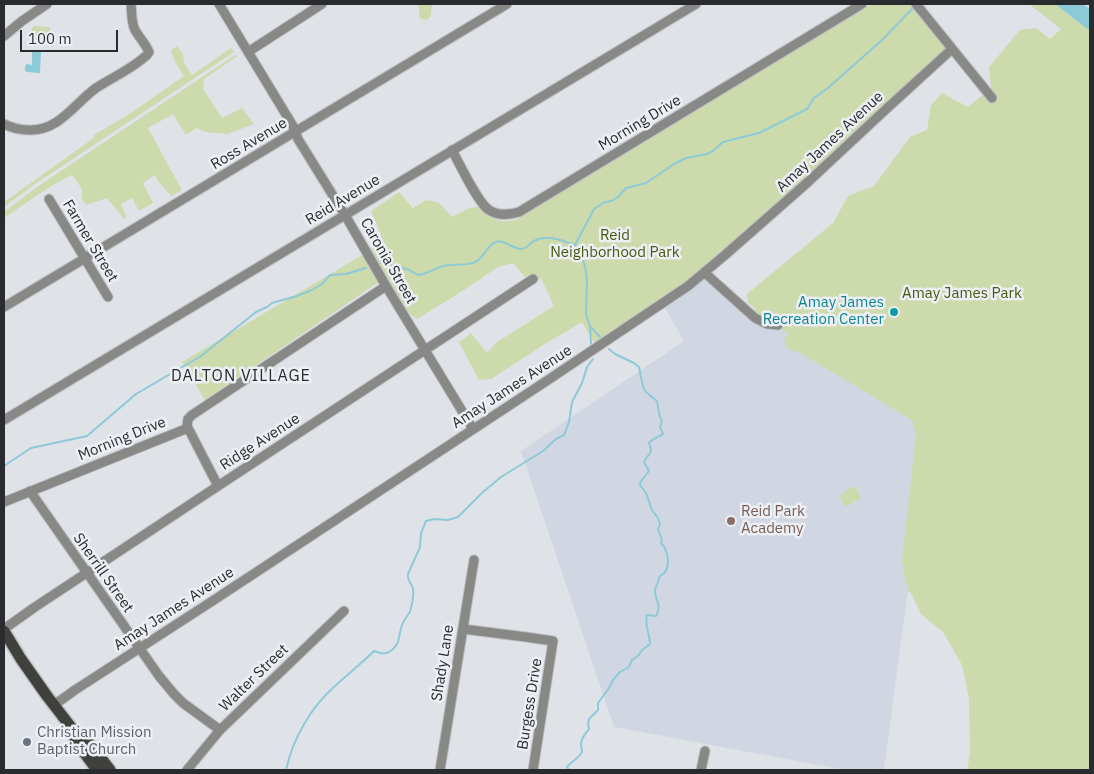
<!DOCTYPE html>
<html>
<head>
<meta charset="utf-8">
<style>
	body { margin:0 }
	#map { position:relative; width:1094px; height:774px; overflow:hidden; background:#dfe3e8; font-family:"IBM Plex Sans",sans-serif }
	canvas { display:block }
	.frame { position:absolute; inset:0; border:5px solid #2a2b2e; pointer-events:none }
	.scale { position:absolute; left:20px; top:30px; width:98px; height:22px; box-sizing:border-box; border:2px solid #2a2b2e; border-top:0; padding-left:6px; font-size:15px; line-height:18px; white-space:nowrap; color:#2a2b2e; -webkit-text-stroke:4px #ecf0f5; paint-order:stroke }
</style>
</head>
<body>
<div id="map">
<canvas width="1094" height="774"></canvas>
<div class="frame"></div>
<div class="scale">100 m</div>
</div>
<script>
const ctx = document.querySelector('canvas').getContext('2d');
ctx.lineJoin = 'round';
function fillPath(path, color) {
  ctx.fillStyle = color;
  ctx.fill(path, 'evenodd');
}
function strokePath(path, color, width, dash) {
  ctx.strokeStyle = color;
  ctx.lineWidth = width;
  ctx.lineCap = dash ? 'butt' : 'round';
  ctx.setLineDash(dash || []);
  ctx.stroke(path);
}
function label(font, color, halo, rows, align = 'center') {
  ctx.font = font + ' "IBM Plex Sans",sans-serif';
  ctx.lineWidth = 5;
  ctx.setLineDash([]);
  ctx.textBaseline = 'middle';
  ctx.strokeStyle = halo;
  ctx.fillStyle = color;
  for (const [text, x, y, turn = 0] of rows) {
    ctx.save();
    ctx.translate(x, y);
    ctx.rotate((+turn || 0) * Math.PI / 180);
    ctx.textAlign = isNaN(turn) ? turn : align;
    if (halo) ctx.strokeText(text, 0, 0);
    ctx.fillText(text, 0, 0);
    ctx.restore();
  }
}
fillPath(new Path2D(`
	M 713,273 L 753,312 L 930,424 L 884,770 L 846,770 L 614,727 L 521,451 L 684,341 L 665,308 Z`), '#d0d7e3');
fillPath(new Path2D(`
	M 418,4 L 435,4 L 432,5 L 431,15 L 427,20 L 420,19 Z
	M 871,4 L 910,4 L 947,50 L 710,266 L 661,301 L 595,344 L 582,322 L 548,342 L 491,379 L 479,380 L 459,342 L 471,333 L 487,353 L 497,342 L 554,306 L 541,278 L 534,282 L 531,276 L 525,277 L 513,263 L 498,267 L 461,292 L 417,319 L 409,313 L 386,277 L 205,400 L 182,362 L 371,250 L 381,235 L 371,211 L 399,192 L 413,208 L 426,200 L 438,202 L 452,217 L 469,208 L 479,207 C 490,220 499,223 516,220 Z
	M 1029,4 L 1055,4 L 1073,18 L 1090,14 L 1090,770 L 967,770 L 970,753 L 969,698 L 962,665 L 943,632 L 921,614 L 911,593 L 908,591 L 908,587 L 905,580 L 902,560 L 916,434 L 912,420 L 802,354 L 786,347 L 784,337 L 789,334 L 753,312 L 756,309 L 748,303 L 747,294 L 833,223 L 848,196 L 874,186 L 910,137 L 927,130 L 931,105 L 942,93 L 968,107 L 991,88 L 989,67 L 1020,30 L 1036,28 L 1050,39 L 1061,29 Z
	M 34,26 L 50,27 L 50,40 L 32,39 L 32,28 Z
	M 177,46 L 183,54 L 184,63 L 192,75 L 231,48 L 234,52 L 35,184 L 4,207 L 4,202 L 94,138 L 94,135 L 131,113 L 184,76 L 175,62 L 171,50 Z
	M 237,54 L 236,57 L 204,79 L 203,89 L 222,118 L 242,108 L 254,124 L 228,134 L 205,132 L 196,128 L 186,135 L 173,114 L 148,128 L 182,190 L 171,196 L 159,182 L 155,175 L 143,183 L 153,203 L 139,211 L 132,198 L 121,204 L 126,217 L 124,219 L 107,198 L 86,205 L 82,199 L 82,189 L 72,175 L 51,186 L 4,218 L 4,212 L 37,187 Z
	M 853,486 L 855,487 L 861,498 L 845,507 L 844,506 L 839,496 Z`), '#cddaac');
fillPath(new Path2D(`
	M 1055,4 L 1083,4 L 1090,9 L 1090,31 Z
	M 32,50 L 41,51 L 40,73 L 27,72 L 25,71 L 25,66 L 27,64 L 32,65 Z`), '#8dcad8');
strokePath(new Path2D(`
	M 575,245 L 594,209 L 603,203 L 614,200 L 619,196 L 626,188 L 646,183 L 674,164 L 686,158 L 707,154 L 713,151 L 723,142 L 759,133 L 807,109 L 814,98 L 828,88 L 882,40 L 912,9
	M 381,263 C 396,265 405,267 418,275 C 427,274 434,269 443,266 C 453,263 469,267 477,261 C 485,256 487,245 496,242 C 504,239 513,249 521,249 C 528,249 529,243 534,241 C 548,234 561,240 575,245 L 584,263 L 586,272 L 587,282 L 586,314 L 590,326 L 591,344
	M 590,326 L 600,337
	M 4,466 L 31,448 L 87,436 L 136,394 L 201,356 L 256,312 L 267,307 L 272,303 L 297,296 L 312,290 L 322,284 L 330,275 L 346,274 L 366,268
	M 286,770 C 293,738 311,707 336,685 C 349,673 362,663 374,651 C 382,654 385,655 392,650 C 401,642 398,636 402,625 C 404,620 407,616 410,612 C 412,605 414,595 413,588 C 411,583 407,580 408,574 L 420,547 L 421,533 L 426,521 L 434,519 L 448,520 L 458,517 L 483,492 L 501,477 L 543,451 L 556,439 L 564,435 L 569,422 L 572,402 L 582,383 L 587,367 L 593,359
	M 569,770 L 567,767 C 570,763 581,756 582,752 C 582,751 581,745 581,744 C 581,738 586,733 589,729 L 588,723 L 589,719 L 598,710 L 598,703 L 609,688 L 613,680 L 620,672 L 629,667 L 632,660 L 639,655 L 641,651 L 650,644 C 650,633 644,626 647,615 L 656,616 C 663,604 654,600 655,590 C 656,585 659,583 659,577 C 661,575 664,574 665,572 C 671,563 667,549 661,543 L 662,540 L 658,529 L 660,524 L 658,518 L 652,510 L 646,493 L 640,485 L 641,481 L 649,471 L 644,462 C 648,452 654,456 649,443 C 652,439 659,437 663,434 L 660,427 C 664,420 660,419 659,413 C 658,409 658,405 657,401 L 646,392 L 643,387 L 639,367 L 634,363 L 615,354 L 609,349`), '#8dcad8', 2);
const minor = new Path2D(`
	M 219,4 L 293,126 L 298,139 L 345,215 L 386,286 L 473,429
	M 916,4 L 992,98
	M 4,36 L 22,21 L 47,4
	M 248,52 L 322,4
	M 4,124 C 12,128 20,130 29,130 C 59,131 74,104 96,88 C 113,77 132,69 147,55 L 149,52 C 145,43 139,37 135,30 C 131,22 132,12 131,4
	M 452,150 C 459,163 478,203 489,210 C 498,216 509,215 519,212 L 862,4
	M 49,199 L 108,297
	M 705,273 L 755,318 L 767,324 L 778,325
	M 4,307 L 507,4
	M 4,420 L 696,4
	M 218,486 L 187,426 L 188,419 L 192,415 L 386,286
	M 30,491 L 159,676 L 174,694 L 183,703 L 220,730
	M 4,502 L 188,428
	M 4,629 L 35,607 L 218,486 L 533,279
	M 463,629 L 526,637 L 553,641 L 533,770
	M 54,705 L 75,690 L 214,600 L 548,380 L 688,286 L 725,255 L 808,182 L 883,112 L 952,49
	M 187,770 L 220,730 L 344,611
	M 440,770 L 474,560
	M 701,770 L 705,751`);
const major = new Path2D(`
	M 4,631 L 21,659 L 47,696 L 74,731 L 82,734 L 110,770
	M 74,731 L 75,740 L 97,770`);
strokePath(minor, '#bbbec3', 11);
strokePath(major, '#bbbec3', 14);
strokePath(minor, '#888886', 9);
strokePath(major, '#40413c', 11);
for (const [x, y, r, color] of [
	[894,312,5,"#0f9aa8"],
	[731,521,5,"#8d6e63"],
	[27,742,5,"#6b7280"]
]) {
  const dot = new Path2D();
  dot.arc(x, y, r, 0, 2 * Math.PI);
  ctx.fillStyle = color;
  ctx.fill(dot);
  strokePath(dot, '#ecf0f5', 2);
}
label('15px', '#2a2b2e', '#ecf0f5', [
	["Morning Drive",640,123,-31],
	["Amay James Avenue",830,142,-43],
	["Ross Avenue",249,144,-31],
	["Reid Avenue",343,200,-31],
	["Farmer Street",90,241,59],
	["Caronia Street",388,261,60],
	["Amay James Avenue",512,387,-33],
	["Morning Drive",122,439,-22],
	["Ridge Avenue",260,442,-33],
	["Sherrill Street",103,573,55],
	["Amay James Avenue",174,609,-33],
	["Shady Lane",443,663,-81],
	["Walter Street",254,678,-44],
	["Burgess Drive",530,704,-81]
]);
label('15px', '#4a580f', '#ecf0f5', [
	["Reid",615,236],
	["Neighborhood Park",615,253],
	["Amay James Park",962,294]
]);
label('15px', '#0d838f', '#ecf0f5', [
	["Amay James",884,303],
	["Recreation Center",884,320]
], 'right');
label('15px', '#785e54', '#ecf0f5', [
	["Reid Park",741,512],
	["Academy",741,529]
], 'left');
label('15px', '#5b616d', '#ecf0f5', [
	["Christian Mission",37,733],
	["Baptist Church",37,750]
], 'left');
ctx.letterSpacing = '1px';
label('16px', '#2a2b2e', '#ecf0f5', [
	["DALTON VILLAGE",241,376]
]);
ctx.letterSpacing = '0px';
</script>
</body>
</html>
